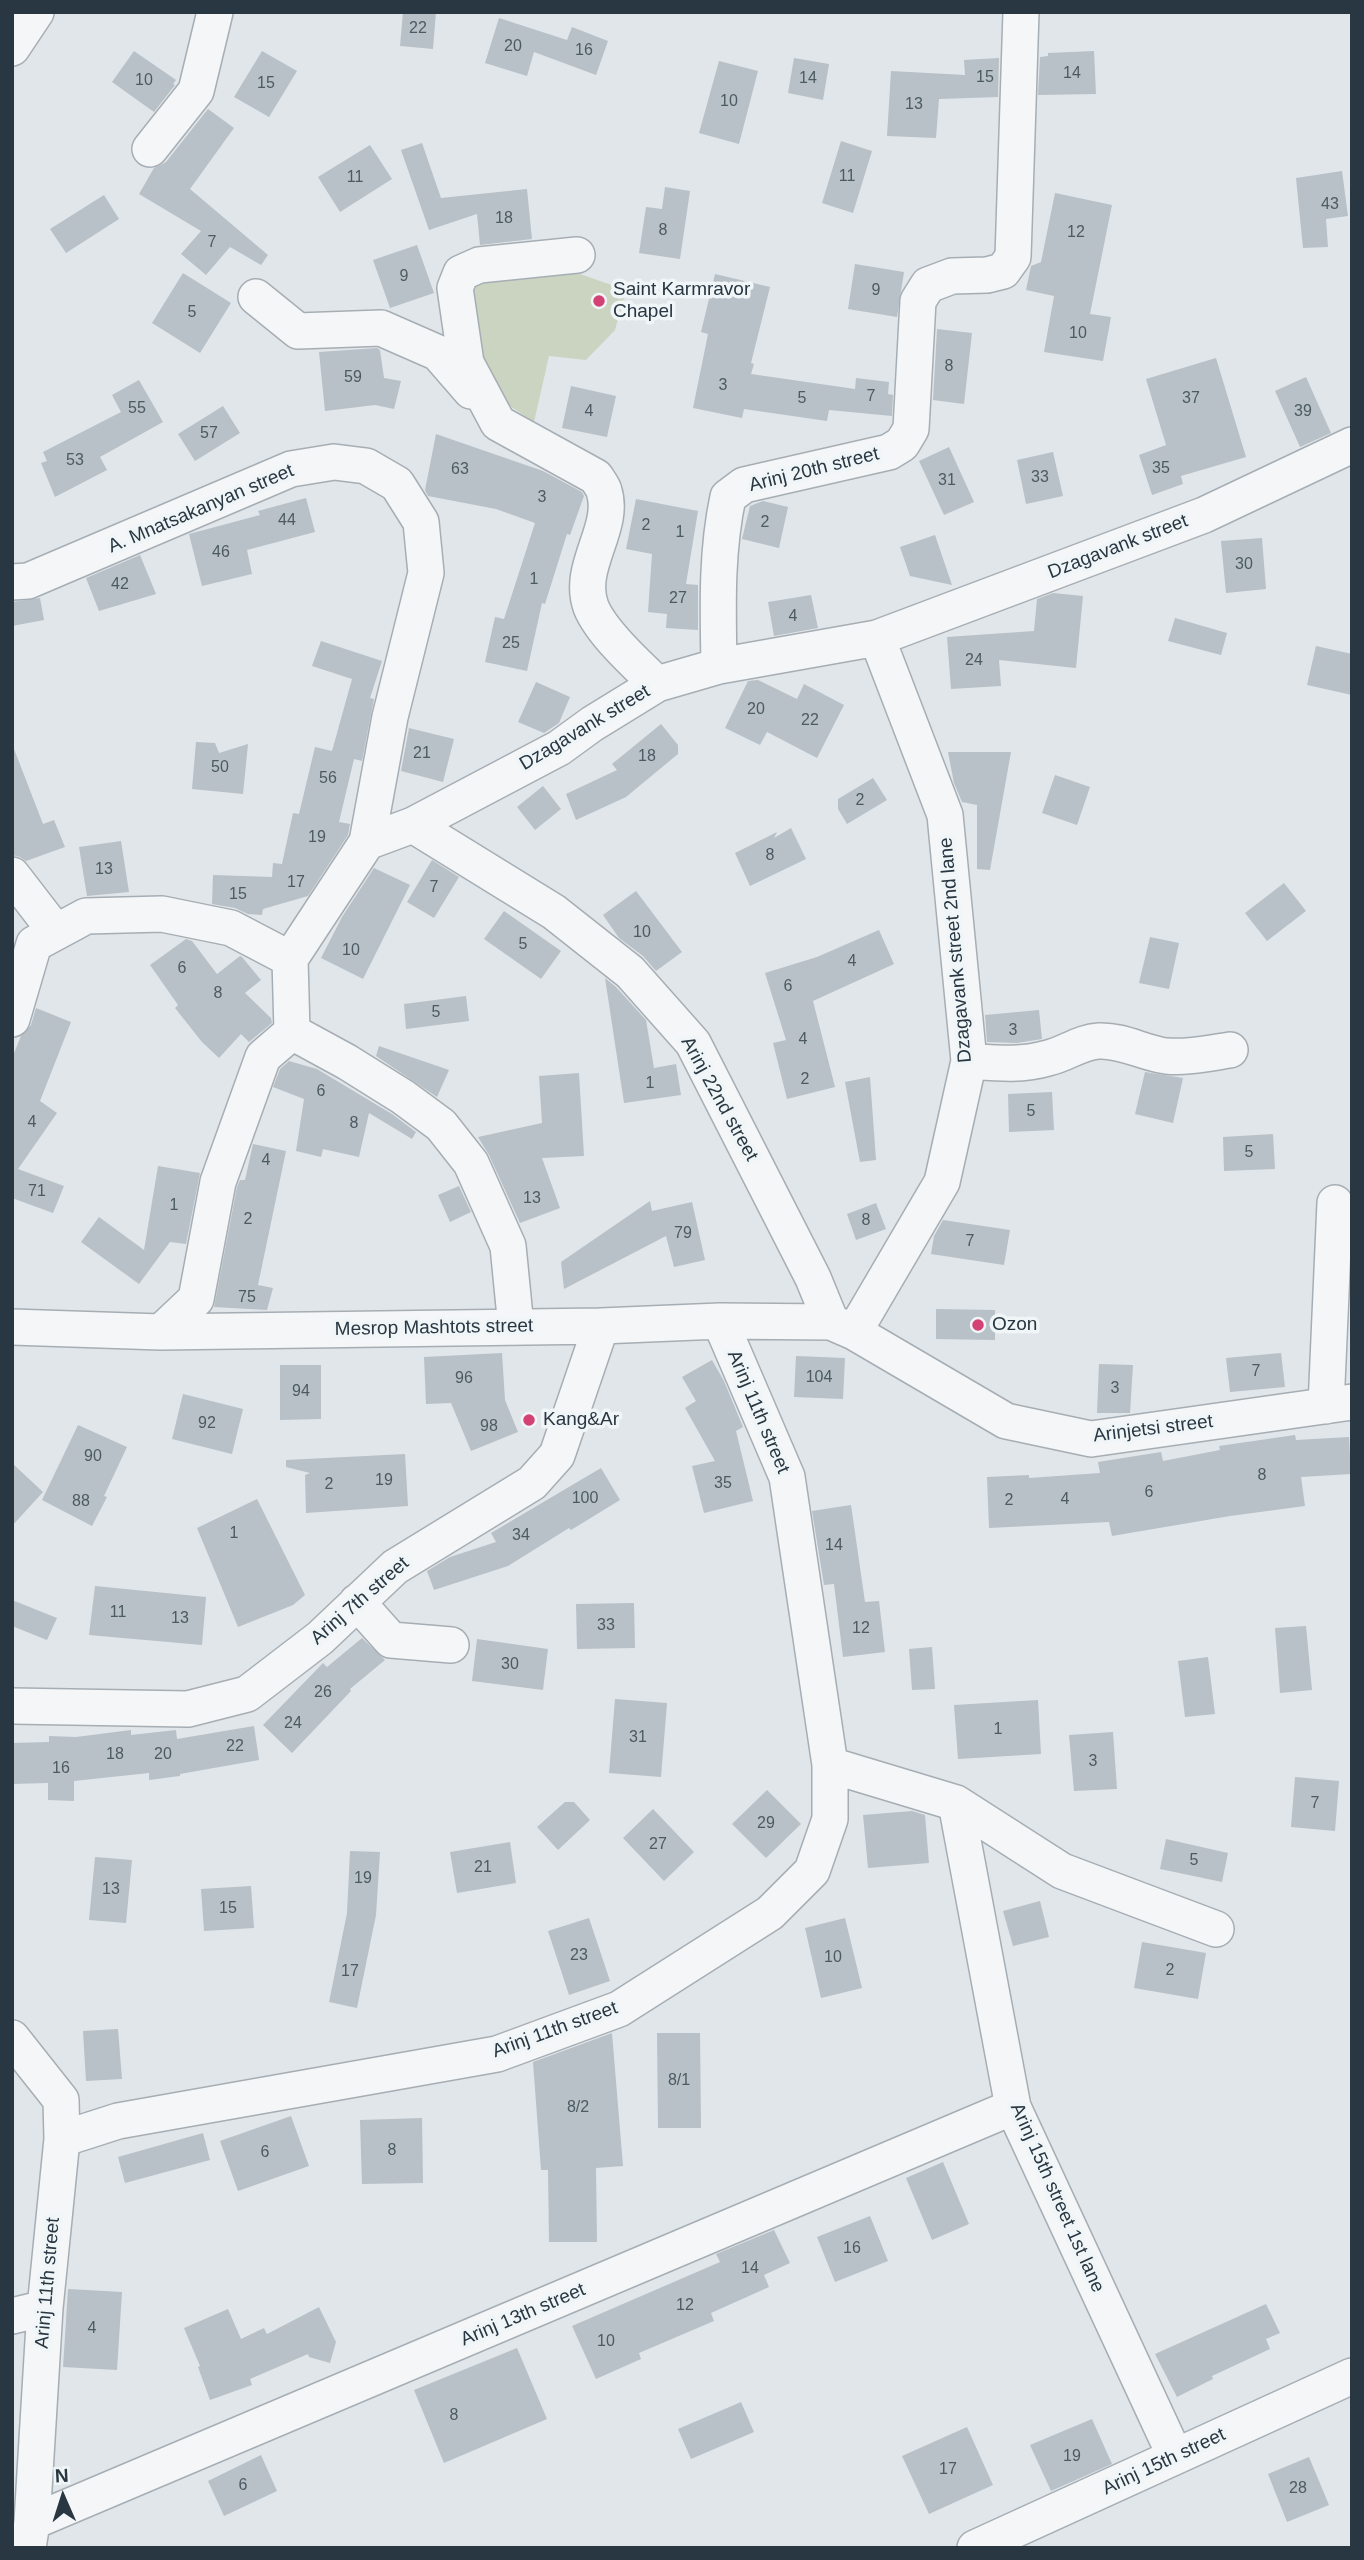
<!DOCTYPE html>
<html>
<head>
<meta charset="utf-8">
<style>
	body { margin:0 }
	#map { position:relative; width:1364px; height:2560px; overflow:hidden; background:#e1e6ea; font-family:Arial,sans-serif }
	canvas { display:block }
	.frame { position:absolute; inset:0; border:14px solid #283742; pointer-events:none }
	.north { position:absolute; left:28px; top:2462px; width:70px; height:70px; -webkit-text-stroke:5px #f0f5f7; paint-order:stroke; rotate:357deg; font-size:19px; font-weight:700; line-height:28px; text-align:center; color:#283742 }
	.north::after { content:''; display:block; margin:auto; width:24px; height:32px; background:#283742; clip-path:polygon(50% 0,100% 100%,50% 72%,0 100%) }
</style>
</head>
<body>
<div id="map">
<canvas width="1364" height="2560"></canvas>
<div class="frame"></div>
<div class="north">N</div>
</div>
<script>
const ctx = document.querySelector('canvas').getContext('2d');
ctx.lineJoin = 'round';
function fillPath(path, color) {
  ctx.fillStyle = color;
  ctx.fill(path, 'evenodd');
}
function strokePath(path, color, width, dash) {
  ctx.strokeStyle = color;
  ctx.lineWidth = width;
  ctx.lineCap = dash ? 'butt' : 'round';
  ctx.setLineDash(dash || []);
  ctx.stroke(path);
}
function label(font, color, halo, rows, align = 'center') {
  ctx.font = font + ' Arial,sans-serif';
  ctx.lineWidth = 7;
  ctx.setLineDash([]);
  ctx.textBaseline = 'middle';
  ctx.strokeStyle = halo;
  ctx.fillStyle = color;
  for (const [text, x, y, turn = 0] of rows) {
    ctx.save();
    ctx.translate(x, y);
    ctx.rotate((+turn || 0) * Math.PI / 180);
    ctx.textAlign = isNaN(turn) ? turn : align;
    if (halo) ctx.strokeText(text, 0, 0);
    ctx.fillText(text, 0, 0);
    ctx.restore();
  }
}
fillPath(new Path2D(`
	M 557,266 L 626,290 L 615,330 L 586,360 L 549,356 L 534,422 L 489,392 L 465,278 Z`), '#cad4c1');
fillPath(new Path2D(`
	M 403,12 L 436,12 L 433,49 L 400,46 Z
	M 499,18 L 567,40 L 572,27 L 608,41 L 596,75 L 534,52 L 527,76 L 485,63 Z
	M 134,51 L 176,80 L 173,84 L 175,85 L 154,112 L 112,82 Z
	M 262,51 L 297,71 L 269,117 L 234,97 Z
	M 1094,51 L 1096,94 L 1038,95 L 1040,57 L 1048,56 L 1048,53 Z
	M 794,58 L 829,64 L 823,100 L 788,93 Z
	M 999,58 L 998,97 L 939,99 L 936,138 L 887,136 L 891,71 L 965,75 L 964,60 Z
	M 719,61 L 758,71 L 739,144 L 699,133 Z
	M 208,109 L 234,128 L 190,189 L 268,255 L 261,265 L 230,247 L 206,275 L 181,254 L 201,231 L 139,194 L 154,168 L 166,162 Z
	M 841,141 L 872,151 L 853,213 L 822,203 Z
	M 422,143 L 441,198 L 527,189 L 532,239 L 480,245 L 477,214 L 429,230 L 401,150 Z
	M 370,145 L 392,179 L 340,212 L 318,177 Z
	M 1342,171 L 1348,216 L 1326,219 L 1328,247 L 1303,248 L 1296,178 Z
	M 665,187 L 690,191 L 680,259 L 639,253 L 646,207 L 662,209 Z
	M 1055,193 L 1112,205 L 1090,314 L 1111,317 L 1103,361 L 1044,352 L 1054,296 L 1026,290 L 1031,266 L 1041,262 Z
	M 104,195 L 119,219 L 66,253 L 50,229 Z
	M 417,245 L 434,293 L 390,308 L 373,260 Z
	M 855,264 L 904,272 L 897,317 L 848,309 Z
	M 183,273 L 231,303 L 200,353 L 152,323 Z
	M 715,274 L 770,287 L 751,363 L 754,364 L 751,374 L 855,389 L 856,378 L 889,382 L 888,394 L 893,395 L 892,416 L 829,410 L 827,421 L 744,409 L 742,418 L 693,408 L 708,334 L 701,332 Z
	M 937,329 L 972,333 L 964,404 L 933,400 Z
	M 377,348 L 380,350 L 384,378 L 401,381 L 394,409 L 375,405 L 325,411 L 319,352 Z
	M 1216,358 L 1246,457 L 1181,476 L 1183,484 L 1152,495 L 1139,455 L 1166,445 L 1146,379 Z
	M 1306,377 L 1331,433 L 1300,447 L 1275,391 Z
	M 139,380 L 163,422 L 100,457 L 107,470 L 55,497 L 41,463 L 47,461 L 43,452 L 121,412 L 112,395 Z
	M 571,386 L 616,396 L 607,437 L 562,428 Z
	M 223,406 L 240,433 L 195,461 L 178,434 Z
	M 436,434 L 543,471 L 582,492 L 584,496 L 570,535 L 567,534 L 545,604 L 542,603 L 527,671 L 485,662 L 495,617 L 504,619 L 535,523 L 496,509 L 428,496 L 425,490 Z
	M 949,447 L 974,502 L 944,515 L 919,461 Z
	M 1053,452 L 1063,496 L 1026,504 L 1017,460 Z
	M 306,498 L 315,532 L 247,550 L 252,574 L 202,586 L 189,534 L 260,515 L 258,511 Z
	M 636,499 L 698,511 L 686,584 L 698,585 L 698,630 L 666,628 L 667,614 L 648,612 L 652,554 L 626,549 Z
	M 763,501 L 788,507 L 779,548 L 742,539 L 750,506 Z
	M 935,535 L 952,585 L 910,576 L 900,547 Z
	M 1262,538 L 1266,589 L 1226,593 L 1221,541 Z
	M 140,555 L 156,594 L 99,611 L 86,578 Z
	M 1053,593 L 1083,596 L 1076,668 L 999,660 L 1001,686 L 951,689 L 947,637 L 1034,631 L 1037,599 Z
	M 811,595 L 818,628 L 774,636 L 768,602 Z
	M 40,598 L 44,620 L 12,626 L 12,602 Z
	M 1175,618 L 1227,633 L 1221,655 L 1168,641 Z
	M 321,641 L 382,661 L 370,698 L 374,699 L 362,761 L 354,759 L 339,822 L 350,824 L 348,835 L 308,896 L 263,909 L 262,915 L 248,914 L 235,908 L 212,904 L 213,875 L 272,877 L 273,863 L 282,864 L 293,813 L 299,814 L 315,747 L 332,751 L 352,679 L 312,666 Z
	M 1316,646 L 1352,654 L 1352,695 L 1307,685 Z
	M 758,680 L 797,699 L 804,684 L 844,705 L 817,758 L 767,732 L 760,745 L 725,728 L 748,681 Z
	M 536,682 L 570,697 L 559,723 L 544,733 L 518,722 Z
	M 661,724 L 678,745 L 678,754 L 626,797 L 576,820 L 566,794 L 617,770 L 612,764 Z
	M 409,728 L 454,739 L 443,782 L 401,771 Z
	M 196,742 L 215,743 L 219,753 L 248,744 L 243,794 L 192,789 Z
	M 12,749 L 14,749 L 43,824 L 54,820 L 65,847 L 26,861 L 20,857 L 12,855 Z
	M 948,752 L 1011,752 L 990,870 L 977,869 L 977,805 L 962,802 L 954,783 Z
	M 1055,775 L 1090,787 L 1077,825 L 1042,813 Z
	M 873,778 L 887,800 L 847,824 L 838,809 L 838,799 Z
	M 543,786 L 561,809 L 535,830 L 517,807 Z
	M 791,828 L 806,859 L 750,886 L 735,853 L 777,832 L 774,838 Z
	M 121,841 L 129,892 L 87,896 L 79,847 Z
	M 432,860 L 459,877 L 434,918 L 407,902 Z
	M 374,868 L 410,885 L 363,979 L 321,958 L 342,917 Z
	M 1284,883 L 1306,911 L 1267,941 L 1245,913 Z
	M 636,891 L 682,952 L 656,971 L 643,956 L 619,938 L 603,915 Z
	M 504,911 L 561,951 L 541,979 L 484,939 Z
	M 879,930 L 894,964 L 813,1001 L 835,1087 L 787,1099 L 773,1043 L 786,1040 L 765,973 L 817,957 Z
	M 1150,937 L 1179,943 L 1169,989 L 1139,983 Z
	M 186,939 L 192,941 L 217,974 L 240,956 L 242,957 L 261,980 L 245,993 L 271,1018 L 272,1023 L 249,1042 L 241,1034 L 219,1058 L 202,1042 L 175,1008 L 178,1005 L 150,965 Z
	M 605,978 L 616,987 L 646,1020 L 654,1068 L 676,1064 L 681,1095 L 624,1103 Z
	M 466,996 L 469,1021 L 406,1029 L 404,1004 Z
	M 36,1008 L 71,1022 L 40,1101 L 57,1113 L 18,1169 L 64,1186 L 53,1213 L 12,1198 L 12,1058 L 21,1036 L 31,1025 Z
	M 1039,1010 L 1042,1039 L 1017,1043 L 987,1042 L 985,1015 Z
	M 379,1046 L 449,1070 L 437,1097 L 376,1056 Z
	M 289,1061 L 317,1069 L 392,1114 L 416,1132 L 412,1139 L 369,1113 L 359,1157 L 323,1149 L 321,1157 L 296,1151 L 304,1099 L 273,1087 L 280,1069 Z
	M 1145,1072 L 1183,1078 L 1173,1123 L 1135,1114 Z
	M 579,1073 L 584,1156 L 542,1158 L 560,1208 L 520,1223 L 489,1155 L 478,1137 L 542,1123 L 539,1076 Z
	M 870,1077 L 876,1160 L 860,1162 L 845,1082 Z
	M 1052,1092 L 1054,1130 L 1009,1132 L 1008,1094 Z
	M 1273,1134 L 1275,1169 L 1224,1171 L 1223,1137 Z
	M 253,1144 L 286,1151 L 258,1285 L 273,1288 L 267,1310 L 214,1307 L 237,1187 L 240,1180 L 245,1180 Z
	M 158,1166 L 200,1173 L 186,1244 L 170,1242 L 139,1284 L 81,1242 L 99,1217 L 144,1250 Z
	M 459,1186 L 471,1212 L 450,1222 L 438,1195 Z
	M 650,1201 L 652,1211 L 692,1202 L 705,1260 L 674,1267 L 666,1236 L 564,1289 L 561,1262 Z
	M 876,1203 L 886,1229 L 856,1240 L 847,1214 Z
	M 943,1220 L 1010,1230 L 1004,1265 L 931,1254 L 934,1236 Z
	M 936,1309 L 995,1310 L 995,1340 L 936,1339 Z
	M 502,1353 L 505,1400 L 518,1432 L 471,1451 L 451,1403 L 426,1404 L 424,1357 Z
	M 1281,1353 L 1285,1387 L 1230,1392 L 1226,1358 Z
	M 796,1356 L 845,1358 L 843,1399 L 794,1397 Z
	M 712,1360 L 724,1381 L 743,1427 L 736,1431 L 753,1501 L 704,1513 L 692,1466 L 715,1461 L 685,1408 L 696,1401 L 682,1377 Z
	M 1099,1364 L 1133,1365 L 1130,1413 L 1097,1413 Z
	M 280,1365 L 321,1365 L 321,1419 L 280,1420 Z
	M 183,1394 L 243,1409 L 232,1454 L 172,1439 Z
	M 78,1425 L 127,1447 L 104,1496 L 107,1497 L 92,1526 L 42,1500 Z
	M 1295,1435 L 1296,1440 L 1349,1437 L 1351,1474 L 1301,1477 L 1305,1506 L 1230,1516 L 1112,1536 L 1109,1522 L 989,1528 L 987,1477 L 1029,1475 L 1029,1478 L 1100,1473 L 1098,1462 L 1161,1452 L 1163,1461 L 1220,1450 L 1219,1446 Z
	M 405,1454 L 408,1506 L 306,1513 L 305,1475 L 310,1473 L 286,1467 L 286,1460 Z
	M 12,1463 L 43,1492 L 12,1526 Z
	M 601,1468 L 620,1500 L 571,1530 L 569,1528 L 508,1566 L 434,1590 L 427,1571 L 450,1557 L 496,1542 L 491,1533 Z
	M 257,1499 L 305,1595 L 293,1605 L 238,1627 L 197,1528 Z
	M 851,1505 L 865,1602 L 879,1601 L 885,1652 L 843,1657 L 834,1584 L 824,1585 L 812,1511 Z
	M 95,1586 L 206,1597 L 202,1645 L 89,1635 Z
	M 12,1600 L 57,1618 L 47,1640 L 12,1626 Z
	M 634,1603 L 635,1648 L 577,1649 L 576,1604 Z
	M 1306,1626 L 1312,1690 L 1280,1693 L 1275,1628 Z
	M 362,1638 L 385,1660 L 350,1689 L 351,1691 L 292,1753 L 263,1725 L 323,1663 L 327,1667 Z
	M 477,1639 L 548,1649 L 543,1690 L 472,1681 Z
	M 932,1647 L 935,1689 L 912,1690 L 909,1649 Z
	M 1208,1657 L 1215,1714 L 1185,1717 L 1178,1661 Z
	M 615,1699 L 667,1703 L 661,1777 L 609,1773 Z
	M 1038,1700 L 1041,1754 L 958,1759 L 954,1705 Z
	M 254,1726 L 259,1760 L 180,1774 L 180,1776 L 149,1780 L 149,1773 L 74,1781 L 74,1801 L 48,1800 L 48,1783 L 12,1784 L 12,1743 L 49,1742 L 49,1736 L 76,1737 L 131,1730 L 131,1735 L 176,1730 L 177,1739 Z
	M 1113,1732 L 1117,1789 L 1074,1791 L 1069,1735 Z
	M 1295,1777 L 1339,1781 L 1335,1831 L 1291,1827 Z
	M 767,1790 L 801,1824 L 766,1858 L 732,1824 Z
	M 565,1802 L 574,1802 L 590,1820 L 558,1850 L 537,1827 Z
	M 653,1809 L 694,1852 L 664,1881 L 623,1838 Z
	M 912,1811 L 925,1815 L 929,1863 L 868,1868 L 863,1815 Z
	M 1166,1839 L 1228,1853 L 1222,1882 L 1160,1869 Z
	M 510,1842 L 516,1883 L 457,1893 L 450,1852 Z
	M 350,1851 L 380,1852 L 376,1915 L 357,2008 L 329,2002 L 347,1913 Z
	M 95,1857 L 132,1860 L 126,1923 L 89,1920 Z
	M 251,1886 L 254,1928 L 204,1931 L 201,1889 Z
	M 1040,1901 L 1049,1937 L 1013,1946 L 1003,1911 Z
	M 589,1918 L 610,1981 L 569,1995 L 548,1931 Z
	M 845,1918 L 862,1988 L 821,1998 L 805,1928 Z
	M 1142,1942 L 1206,1953 L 1198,1999 L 1134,1988 Z
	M 118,2029 L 122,2079 L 86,2081 L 83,2031 Z
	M 612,2033 L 623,2166 L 596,2168 L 597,2242 L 549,2242 L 548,2170 L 541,2170 L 533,2062 Z
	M 657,2033 L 700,2033 L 701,2128 L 658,2128 Z
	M 291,2116 L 309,2166 L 238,2191 L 220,2141 Z
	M 422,2118 L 423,2183 L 362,2184 L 360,2120 Z
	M 203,2133 L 210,2160 L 125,2183 L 118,2157 Z
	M 943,2162 L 969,2224 L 932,2240 L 906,2178 Z
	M 870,2216 L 888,2261 L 835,2282 L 817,2237 Z
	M 774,2230 L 790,2263 L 764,2275 L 769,2287 L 711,2313 L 714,2321 L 639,2353 L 641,2359 L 596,2379 L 572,2326 L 720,2262 L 716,2254 Z
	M 68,2289 L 122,2292 L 117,2370 L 63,2367 Z
	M 1266,2304 L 1280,2333 L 1266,2339 L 1270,2349 L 1212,2376 L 1213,2379 L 1177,2397 L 1155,2354 Z
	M 319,2307 L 336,2342 L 330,2363 L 309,2357 L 308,2354 L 250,2379 L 252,2385 L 210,2400 L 198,2367 L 200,2366 L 184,2328 L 228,2309 L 241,2339 L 264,2328 L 267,2334 Z
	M 517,2348 L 547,2419 L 444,2463 L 414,2390 Z
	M 741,2402 L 754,2432 L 691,2459 L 678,2429 Z
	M 1092,2419 L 1112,2464 L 1051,2491 L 1030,2445 Z
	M 967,2427 L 993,2485 L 929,2514 L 902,2456 Z
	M 261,2455 L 277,2491 L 224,2516 L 208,2481 Z
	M 1309,2457 L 1329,2505 L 1287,2522 L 1268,2474 Z`), '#b8c1c7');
const minor = new Path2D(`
	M 12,48 L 36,12
	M 150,149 L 196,91 L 215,12
	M 577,255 L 479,265 L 461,273 L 455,288 L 466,363 L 498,423 L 596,477 C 599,482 603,487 604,491 C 616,528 576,567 591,607 C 601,632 637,665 657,684
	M 256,297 L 298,331 L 381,328 L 438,353 L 471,391
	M 12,582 L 28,581 L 291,469 L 334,462 L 366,466 L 397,484 L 421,522 L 426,573 L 390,717 L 367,842
	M 719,666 C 718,609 716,553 728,497 L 744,485 L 889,452 L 902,444 L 911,429 L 918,301 L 928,285 L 952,276 L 987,275 L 1003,271 L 1013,257 L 1021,12
	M 413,825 L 554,912 L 630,972 L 693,1043 L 813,1278 L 831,1322
	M 12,875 L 56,932
	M 290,959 L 292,1032
	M 12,1019 L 34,944 L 86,916 L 162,914 L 231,928 L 290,959 L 367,842 L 413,825 L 559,748 L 592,724 L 657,684 L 719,666 L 877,638 L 1204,515 L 1352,445
	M 969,1061 C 996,1063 1021,1066 1048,1058 C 1066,1054 1080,1042 1099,1041 C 1123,1040 1143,1053 1166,1056 C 1188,1058 1209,1053 1230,1050
	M 12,1327 L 161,1332 L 601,1326 L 720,1321 L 831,1322 L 854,1332 L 1006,1421 L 1091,1439 L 1352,1402
	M 161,1332 L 196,1299 L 218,1182 L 263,1057 L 292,1032 L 347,1062 L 403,1097 L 441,1125 L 471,1163 L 508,1246 L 516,1327
	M 854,1332 L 942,1182 L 969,1061 L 945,815 L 877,638
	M 1326,1406 L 1335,1203
	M 357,1602 L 391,1640 L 451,1645
	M 12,1706 L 188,1709 L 247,1694 L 320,1638 L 395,1567 L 532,1483 L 557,1455 L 601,1326
	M 830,1765 L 956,1803 L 1062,1871 L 1216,1929
	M 956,1803 L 1013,2107 L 1175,2456
	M 12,2038 L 61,2100 L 62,2139
	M 12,2316 L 45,2308
	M 32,2522 L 1013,2107
	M 28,2548 L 32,2522 L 45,2308 L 62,2139 L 118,2121 L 497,2054 L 619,2009 L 770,1913 L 812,1871 L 830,1819 L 830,1765 L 787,1477 L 720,1321
	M 975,2548 L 1352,2376`);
strokePath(minor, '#a6aeb4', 38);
strokePath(minor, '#f4f6f8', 35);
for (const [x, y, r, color] of [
	[599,301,7,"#d34175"],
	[978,1325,7,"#d34175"],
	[529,1420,7,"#d34175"]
]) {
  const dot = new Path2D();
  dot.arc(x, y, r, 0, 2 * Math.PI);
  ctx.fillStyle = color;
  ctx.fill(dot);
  strokePath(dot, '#f0f5f7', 2.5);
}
label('16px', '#4c5a63', null, [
	["22",418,29],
	["20",513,47],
	["16",584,51],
	["14",1072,74],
	["15",985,78],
	["14",808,79],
	["10",144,81],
	["15",266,84],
	["10",729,102],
	["13",914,105],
	["11",847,177],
	["11",355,178],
	["43",1330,205],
	["18",504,219],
	["8",663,231],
	["12",1076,233],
	["7",212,243],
	["9",404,277],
	["9",876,291],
	["5",192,313],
	["10",1078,334],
	["8",949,367],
	["59",353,378],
	["3",723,386],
	["7",871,397],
	["5",802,399],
	["37",1191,399],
	["55",137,409],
	["4",589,412],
	["39",1303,412],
	["57",209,434],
	["53",75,461],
	["35",1161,469],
	["63",460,470],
	["33",1040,478],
	["31",947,481],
	["3",542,498],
	["44",287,521],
	["2",765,523],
	["2",646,526],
	["1",680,533],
	["46",221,553],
	["30",1244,565],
	["1",534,580],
	["42",120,585],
	["27",678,599],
	["4",793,617],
	["25",511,644],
	["24",974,661],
	["20",756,710],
	["22",810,721],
	["21",422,754],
	["18",647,757],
	["50",220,768],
	["56",328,779],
	["2",860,801],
	["19",317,838],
	["8",770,856],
	["13",104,870],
	["17",296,883],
	["7",434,888],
	["15",238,895],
	["10",642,933],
	["5",523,945],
	["10",351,951],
	["4",852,962],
	["6",182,969],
	["6",788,987],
	["8",218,994],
	["5",436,1013],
	["3",1013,1031],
	["4",803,1040],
	["2",805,1080],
	["1",650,1084],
	["6",321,1092],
	["5",1031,1112],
	["4",32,1123],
	["8",354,1124],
	["5",1249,1153],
	["4",266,1161],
	["71",37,1192],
	["13",532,1199],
	["1",174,1206],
	["2",248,1220],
	["8",866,1221],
	["79",683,1234],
	["7",970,1242],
	["75",247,1298],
	["7",1256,1372],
	["104",819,1378],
	["96",464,1379],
	["3",1115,1389],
	["94",301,1392],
	["92",207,1424],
	["98",489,1427],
	["90",93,1457],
	["8",1262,1476],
	["19",384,1481],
	["35",723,1484],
	["2",329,1485],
	["6",1149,1493],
	["100",585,1499],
	["4",1065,1500],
	["2",1009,1501],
	["88",81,1502],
	["1",234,1534],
	["34",521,1536],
	["14",834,1546],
	["11",118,1613],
	["13",180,1619],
	["33",606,1626],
	["12",861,1629],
	["30",510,1665],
	["26",323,1693],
	["24",293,1724],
	["1",998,1730],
	["31",638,1738],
	["22",235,1747],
	["18",115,1755],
	["20",163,1755],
	["3",1093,1762],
	["16",61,1769],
	["7",1315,1804],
	["29",766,1824],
	["27",658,1845],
	["5",1194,1861],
	["21",483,1868],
	["19",363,1879],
	["13",111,1890],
	["15",228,1909],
	["23",579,1956],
	["10",833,1958],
	["2",1170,1971],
	["17",350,1972],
	["8/1",679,2081],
	["8/2",578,2108],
	["8",392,2151],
	["6",265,2153],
	["16",852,2249],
	["14",750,2269],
	["12",685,2306],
	["4",92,2329],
	["10",606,2342],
	["8",454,2416],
	["19",1072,2457],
	["17",948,2470],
	["6",243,2486],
	["28",1298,2489]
]);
label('19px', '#283742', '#f0f5f7', [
	["Saint Karmravor",613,290],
	["Chapel",613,312],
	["Ozon",992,1325],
	["Kang&Ar",543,1420]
], 'left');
label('19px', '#283742', '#f0f5f7', [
	["Arinj 20th street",814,470,-14],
	["A. Mnatsakanyan street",201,509,-23],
	["Dzagavank street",1118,547,-21],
	["Dzagavank street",585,728,-31],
	["Dzagavank street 2nd lane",956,950,-95],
	["Arinj 22nd street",719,1099,61],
	["Mesrop Mashtots street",434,1328,-1],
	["Arinj 11th street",758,1412,67],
	["Arinjetsi street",1153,1429,-7],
	["Arinj 7th street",360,1601,-41],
	["Arinj 11th street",555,2030,-20],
	["Arinj 15th street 1st lane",1057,2198,66],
	["Arinj 11th street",48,2283,-85],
	["Arinj 13th street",523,2315,-23],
	["Arinj 15th street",1164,2462,-25]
]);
</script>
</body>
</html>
